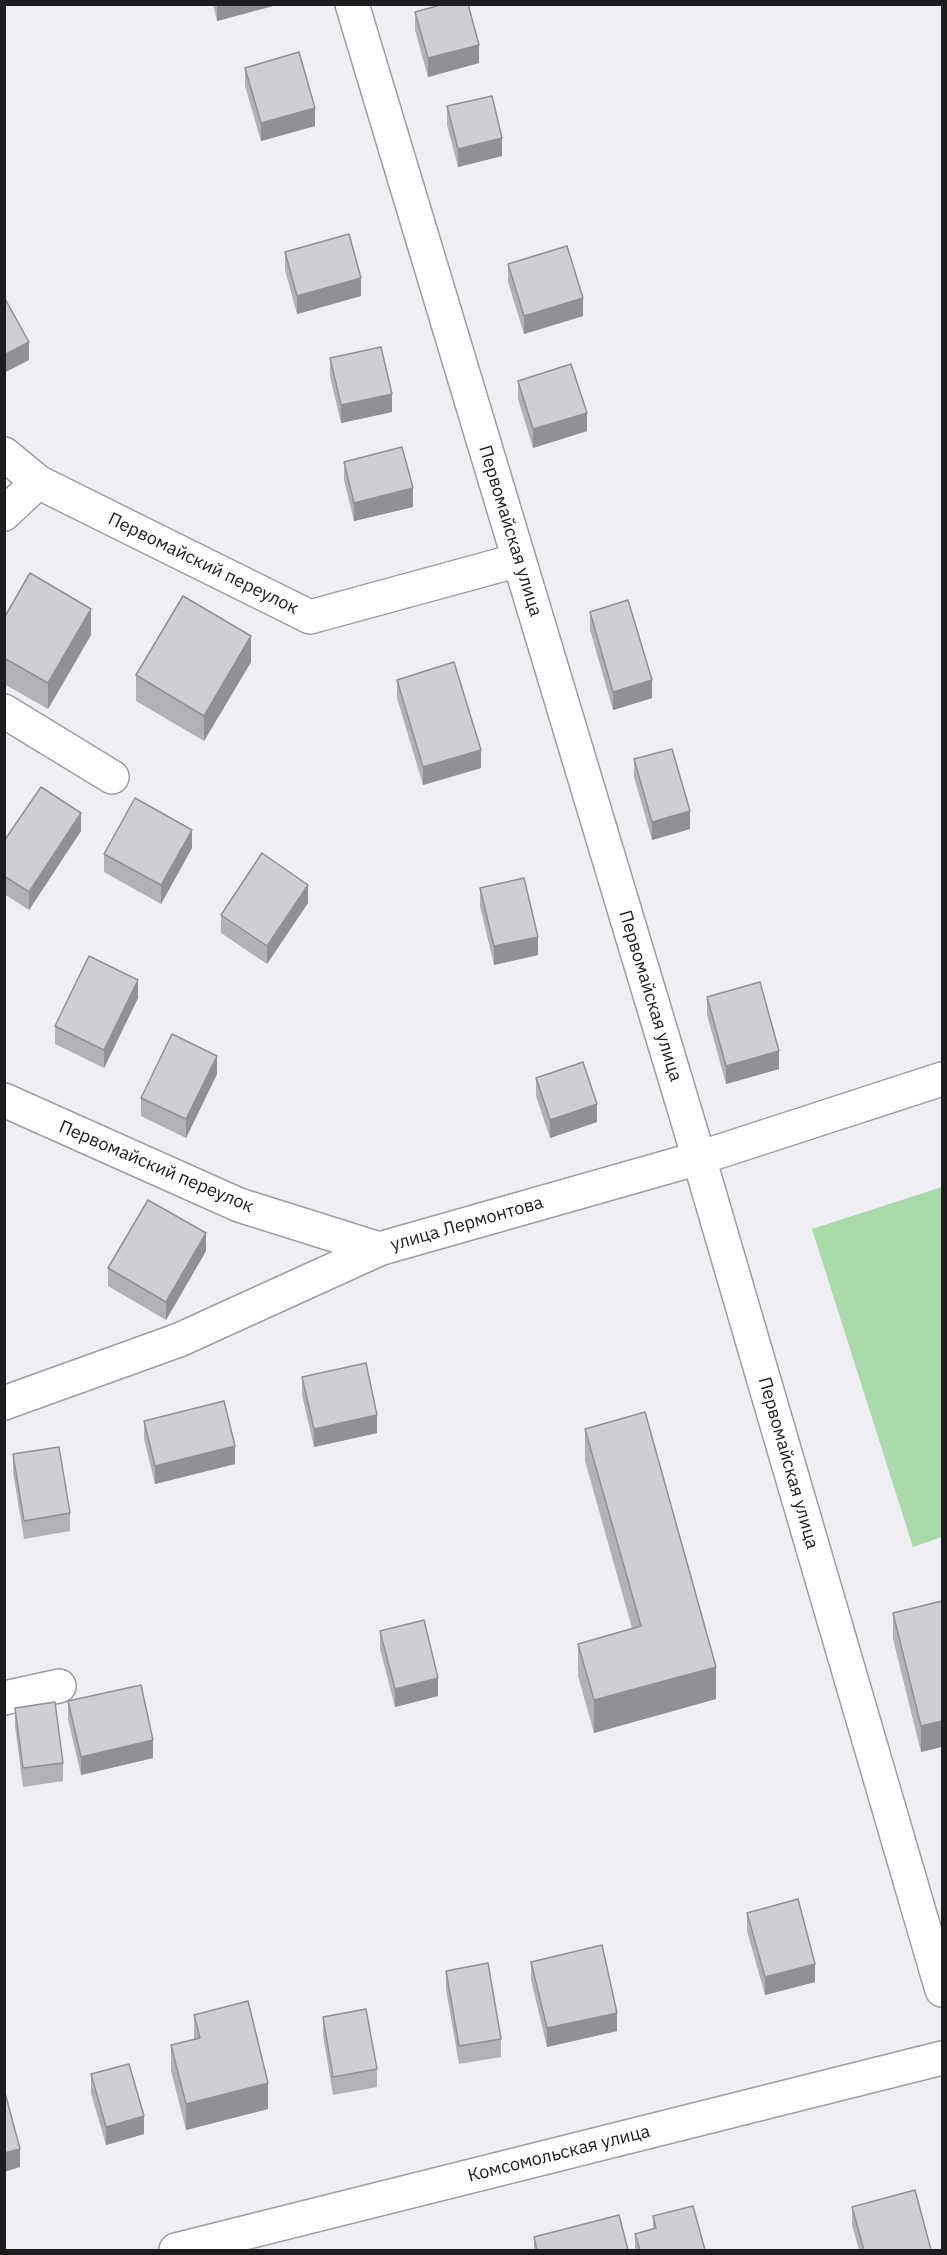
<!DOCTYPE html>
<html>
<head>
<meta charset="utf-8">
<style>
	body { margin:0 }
	#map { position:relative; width:947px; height:2255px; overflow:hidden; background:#eeeef3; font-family:"IBM Plex Sans",sans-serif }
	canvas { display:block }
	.frame { position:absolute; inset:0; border:6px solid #1d1d1f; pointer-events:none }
</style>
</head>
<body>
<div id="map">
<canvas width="947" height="2255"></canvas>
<div class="frame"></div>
</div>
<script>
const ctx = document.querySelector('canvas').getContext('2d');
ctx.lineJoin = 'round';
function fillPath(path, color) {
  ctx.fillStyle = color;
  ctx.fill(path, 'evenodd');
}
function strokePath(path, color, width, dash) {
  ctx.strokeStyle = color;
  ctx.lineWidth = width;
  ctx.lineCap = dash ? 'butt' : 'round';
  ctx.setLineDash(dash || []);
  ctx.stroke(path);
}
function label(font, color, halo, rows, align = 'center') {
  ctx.font = font + ' "IBM Plex Sans",sans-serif';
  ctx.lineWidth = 5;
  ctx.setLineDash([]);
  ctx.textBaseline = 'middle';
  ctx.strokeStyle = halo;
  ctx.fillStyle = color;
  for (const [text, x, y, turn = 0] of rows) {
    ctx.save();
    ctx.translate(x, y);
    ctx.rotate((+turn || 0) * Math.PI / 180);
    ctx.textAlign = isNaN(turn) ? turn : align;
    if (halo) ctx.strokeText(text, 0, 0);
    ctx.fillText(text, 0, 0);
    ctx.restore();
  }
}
fillPath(new Path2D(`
	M 942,1187 L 942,1537 L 913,1547 L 812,1229 Z`), '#a8dba9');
const minor = new Path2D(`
	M 352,4 L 699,1158 L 942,1990
	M 4,454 L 38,482 L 310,617 L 519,560
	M 4,514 L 38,482
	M 4,711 L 112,777
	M 4,1100 L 239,1205 L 379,1249
	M 4,1403 L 179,1340 L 379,1249 L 699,1158 L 942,1079
	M 4,1698 L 59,1686
	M 176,2250 L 942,2058`);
strokePath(minor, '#9e9ea2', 36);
strokePath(minor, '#fff', 33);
fillPath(new Path2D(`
	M 213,4 L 273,4 L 273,6 L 217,21 Z
	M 415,12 L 479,63 L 428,77 L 415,30 Z
	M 245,68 L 315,126 L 261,141 L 245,86 Z
	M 447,106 L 502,156 L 458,167 L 447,125 Z
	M 285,252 L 361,296 L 297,314 L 285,270 Z
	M 508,264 L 583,316 L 524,334 L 508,282 Z
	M 330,358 L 392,412 L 341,423 L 330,376 Z
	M 518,381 L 587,431 L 533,448 L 518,399 Z
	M 344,462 L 413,507 L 354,521 L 344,480 Z
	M 590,612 L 652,698 L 613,710 L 590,630 Z
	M 4,618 L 91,635 L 48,709 L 4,684 Z
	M 251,662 L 204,741 L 136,701 L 136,675 Z
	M 397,680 L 481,768 L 423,785 L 397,698 Z
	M 634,759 L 690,829 L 652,840 L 634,777 Z
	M 81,831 L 29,910 L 4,894 L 4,841 Z
	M 192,848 L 161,904 L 104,872 L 104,854 Z
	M 480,888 L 538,955 L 494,965 L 480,906 Z
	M 308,903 L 267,964 L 221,933 L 221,915 Z
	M 707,997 L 779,1069 L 726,1084 L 707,1015 Z
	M 138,998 L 104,1068 L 55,1044 L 55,1026 Z
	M 217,1074 L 186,1138 L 141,1116 L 141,1098 Z
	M 536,1078 L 597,1122 L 550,1138 L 536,1096 Z
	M 206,1251 L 166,1320 L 108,1286 L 108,1268 Z
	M 302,1377 L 377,1433 L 314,1447 L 302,1395 Z
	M 144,1421 L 235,1464 L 155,1484 L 144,1439 Z
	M 585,1429 L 716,1699 L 594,1733 L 578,1676 L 578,1644 L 632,1628 L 585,1461 Z
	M 13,1454 L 70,1513 L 70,1531 L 24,1539 L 13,1472 Z
	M 942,1601 L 921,1752 L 893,1639 L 893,1613 Z
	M 380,1631 L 438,1696 L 395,1707 L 380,1649 Z
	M 68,1701 L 153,1758 L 81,1775 L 68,1719 Z
	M 15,1708 L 63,1763 L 63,1781 L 23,1787 L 15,1726 Z
	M 747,1913 L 815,1982 L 765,1995 L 747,1931 Z
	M 531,1962 L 617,2031 L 547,2047 L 531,1980 Z
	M 446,1971 L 501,2039 L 501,2057 L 459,2064 L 446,1989 Z
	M 194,2015 L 268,2109 L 186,2130 L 171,2071 L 171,2045 L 194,2039 Z
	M 323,2017 L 377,2069 L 377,2087 L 333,2095 L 323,2035 Z
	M 91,2074 L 144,2134 L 106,2145 L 91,2093 Z
	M 852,2207 L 931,2250 L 859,2250 L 852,2225 Z
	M 653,2216 L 705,2250 L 635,2250 L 635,2234 L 653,2229 Z
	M 534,2237 L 628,2250 L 534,2250 Z`), '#b1b2b6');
fillPath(new Path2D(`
	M 217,4 L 273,4 L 273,6 L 217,21 Z
	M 479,45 L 479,63 L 428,77 L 428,58 Z
	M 315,108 L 315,126 L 261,141 L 261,123 Z
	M 502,138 L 502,156 L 458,167 L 458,149 Z
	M 361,278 L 361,296 L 297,314 L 297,296 Z
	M 583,298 L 583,316 L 524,334 L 524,316 Z
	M 29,342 L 29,360 L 4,373 L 4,355 Z
	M 392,394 L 392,412 L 341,423 L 341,405 Z
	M 587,413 L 587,431 L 533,448 L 533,429 Z
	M 413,488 L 413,507 L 354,521 L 354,503 Z
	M 91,609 L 91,635 L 48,709 L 48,683 Z
	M 251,636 L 251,662 L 204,741 L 204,716 Z
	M 652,680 L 652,698 L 613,710 L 613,692 Z
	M 481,750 L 481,768 L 423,785 L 423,767 Z
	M 690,811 L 690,829 L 652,840 L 652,822 Z
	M 81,813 L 81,831 L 29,910 L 29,892 Z
	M 192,830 L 192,848 L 161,904 L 161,885 Z
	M 308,885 L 308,903 L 267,964 L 267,946 Z
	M 538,937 L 538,955 L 494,965 L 494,946 Z
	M 138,980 L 138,998 L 104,1068 L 104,1050 Z
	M 779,1051 L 779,1069 L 726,1084 L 726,1066 Z
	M 217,1056 L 217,1074 L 186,1138 L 186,1119 Z
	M 597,1104 L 597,1122 L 550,1138 L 550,1120 Z
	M 206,1233 L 206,1251 L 166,1320 L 166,1302 Z
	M 377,1415 L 377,1433 L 314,1447 L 314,1429 Z
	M 235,1446 L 235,1464 L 155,1484 L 155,1466 Z
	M 716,1667 L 716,1699 L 594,1733 L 594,1700 Z
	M 438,1678 L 438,1696 L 395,1707 L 395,1689 Z
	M 942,1721 L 942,1747 L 921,1752 L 921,1726 Z
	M 153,1740 L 153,1758 L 81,1775 L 81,1757 Z
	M 815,1964 L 815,1982 L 765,1995 L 765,1977 Z
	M 617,2013 L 617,2031 L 547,2047 L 547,2028 Z
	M 268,2083 L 268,2109 L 186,2130 L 186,2104 Z
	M 144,2116 L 144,2134 L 106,2145 L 106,2127 Z
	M 20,2149 L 20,2167 L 4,2172 L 4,2153 Z`), '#909194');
const building = new Path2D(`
	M 444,4 L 468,4 L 479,45 L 428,58 L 415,12 Z
	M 299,52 L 315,108 L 261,123 L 245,68 Z
	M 492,96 L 502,138 L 458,149 L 447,106 Z
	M 349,234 L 361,278 L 297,296 L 285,252 Z
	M 567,246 L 583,298 L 524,316 L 508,264 Z
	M 4,297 L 29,342 L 4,355 Z
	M 381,347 L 392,394 L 341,405 L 330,358 Z
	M 571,364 L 587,413 L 533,429 L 518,381 Z
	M 402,447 L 413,488 L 354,503 L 344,462 Z
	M 30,573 L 91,609 L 48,683 L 4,658 L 4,618 Z
	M 183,596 L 251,636 L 204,716 L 136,675 Z
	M 628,600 L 652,680 L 613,692 L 590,612 Z
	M 454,662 L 481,750 L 423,767 L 397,680 Z
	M 672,749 L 690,811 L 652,822 L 634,759 Z
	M 41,787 L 81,813 L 29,892 L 4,876 L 4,841 Z
	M 135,798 L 192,830 L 161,885 L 104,854 Z
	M 262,853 L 308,885 L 267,946 L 221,915 Z
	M 524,878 L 538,937 L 494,946 L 480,888 Z
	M 89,956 L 138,980 L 104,1050 L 55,1026 Z
	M 760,982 L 779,1051 L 726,1066 L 707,997 Z
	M 172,1034 L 217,1056 L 186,1119 L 141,1098 Z
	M 583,1062 L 597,1104 L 550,1120 L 536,1078 Z
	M 148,1200 L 206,1233 L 166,1302 L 108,1268 Z
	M 366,1363 L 377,1415 L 314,1429 L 302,1377 Z
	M 224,1401 L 235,1446 L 155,1466 L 144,1421 Z
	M 645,1412 L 716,1667 L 594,1700 L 578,1644 L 641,1626 L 585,1429 Z
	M 59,1447 L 70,1513 L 24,1521 L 13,1454 Z
	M 942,1601 L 942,1721 L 921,1726 L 893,1613 Z
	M 424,1620 L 438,1678 L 395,1689 L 380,1631 Z
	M 141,1685 L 153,1740 L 81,1757 L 68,1701 Z
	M 55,1702 L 63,1763 L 23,1768 L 15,1708 Z
	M 798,1899 L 815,1964 L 765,1977 L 747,1913 Z
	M 602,1945 L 617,2013 L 547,2028 L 531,1962 Z
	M 488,1963 L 501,2039 L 459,2046 L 446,1971 Z
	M 248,2001 L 268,2083 L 186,2104 L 171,2045 L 200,2038 L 194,2015 Z
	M 366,2009 L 377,2069 L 333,2077 L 323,2017 Z
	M 129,2064 L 144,2116 L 106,2127 L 91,2074 Z
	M 4,2089 L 20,2149 L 4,2153 Z
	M 915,2190 L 931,2250 L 864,2250 L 852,2207 Z
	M 693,2206 L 705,2250 L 640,2250 L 635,2234 L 656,2228 L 653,2216 Z
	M 619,2215 L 628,2250 L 537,2250 L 534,2237 Z`);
fillPath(building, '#cecfd4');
strokePath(building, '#909194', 1.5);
label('18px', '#1d1d1f', '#fff', [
	["Первомайская улица",510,531,73],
	["Первомайский переулок",203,564,26],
	["Первомайская улица",650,996,73],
	["Первомайский переулок",156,1167,23],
	["улица Лермонтова",467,1224,-16],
	["Первомайская улица",788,1463,74],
	["Комсомольская улица",559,2154,-14]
]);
</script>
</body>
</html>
